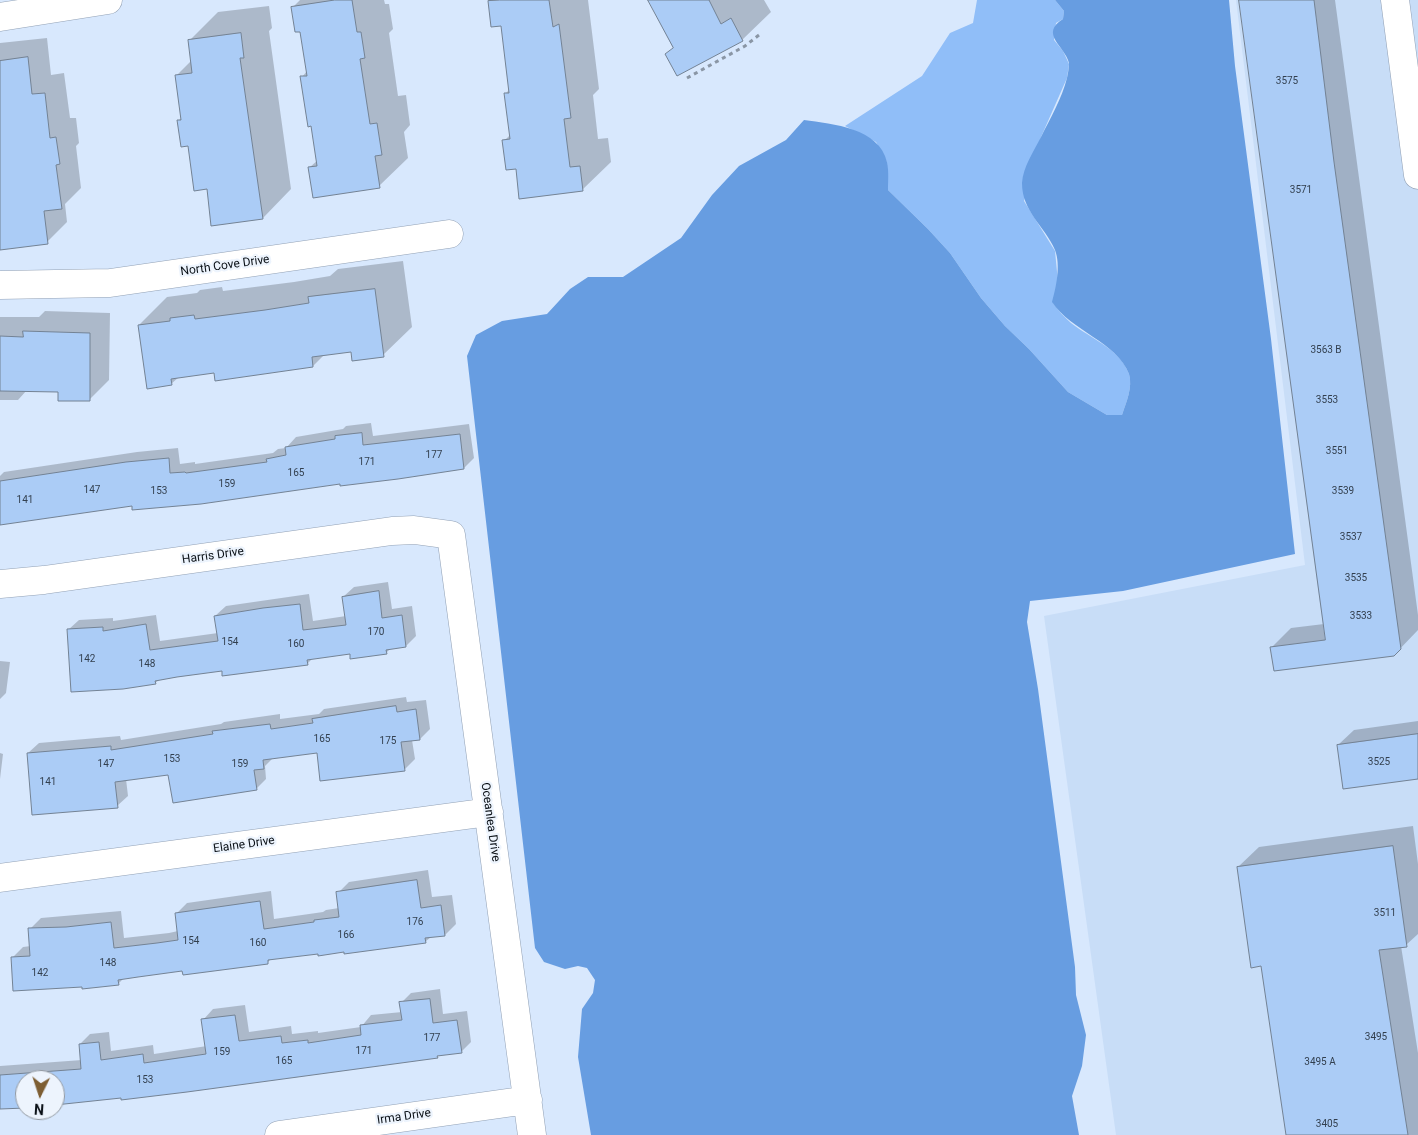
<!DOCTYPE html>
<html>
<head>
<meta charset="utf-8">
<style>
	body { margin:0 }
	#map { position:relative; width:1418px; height:1135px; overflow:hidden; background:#d8e8fd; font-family:Roboto,sans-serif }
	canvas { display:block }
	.north { position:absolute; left:15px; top:1070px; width:50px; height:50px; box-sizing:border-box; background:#edf4fd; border:1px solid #9299a1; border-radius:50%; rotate:184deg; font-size:14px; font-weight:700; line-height:20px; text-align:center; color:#0a1016 }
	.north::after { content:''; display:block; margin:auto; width:18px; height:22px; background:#7d5e33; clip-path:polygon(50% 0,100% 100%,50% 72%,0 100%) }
</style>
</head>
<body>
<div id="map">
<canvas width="1418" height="1135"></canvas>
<div class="north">N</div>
</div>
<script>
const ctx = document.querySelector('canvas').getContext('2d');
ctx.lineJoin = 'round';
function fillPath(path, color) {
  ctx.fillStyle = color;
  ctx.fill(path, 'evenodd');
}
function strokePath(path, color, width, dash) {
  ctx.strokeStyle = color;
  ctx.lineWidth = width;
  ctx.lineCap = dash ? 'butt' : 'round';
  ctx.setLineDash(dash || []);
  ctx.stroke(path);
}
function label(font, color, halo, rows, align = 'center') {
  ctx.font = font + ' Roboto,sans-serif';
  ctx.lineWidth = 4.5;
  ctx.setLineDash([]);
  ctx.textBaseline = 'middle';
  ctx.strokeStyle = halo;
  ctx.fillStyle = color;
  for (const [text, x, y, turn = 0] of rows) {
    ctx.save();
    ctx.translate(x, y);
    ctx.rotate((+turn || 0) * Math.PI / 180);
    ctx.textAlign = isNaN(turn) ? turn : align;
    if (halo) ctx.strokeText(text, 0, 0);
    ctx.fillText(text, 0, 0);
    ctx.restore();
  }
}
fillPath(new Path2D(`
	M 1236,0 L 1418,0 L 1418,1135 L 1116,1135 L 1044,616 L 1305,565 Z`), '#c8ddf7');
fillPath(new Path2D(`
	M 977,0 L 1055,0 L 1064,11 L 1063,19 L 1056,23 L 1054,40 L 1063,51 L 1069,64 L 1067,78 L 1041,137 L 1024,201 L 1055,251 L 1058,282 L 1053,303 C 1058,310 1064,317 1071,323 C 1090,338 1120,349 1129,374 C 1133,387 1126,403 1122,415 L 1107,415 L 1068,392 L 1029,349 L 1005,326 L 981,298 L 950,253 L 928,229 L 888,190 L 887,162 L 876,142 L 845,126 L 922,76 L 950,33 L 973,23 Z`), '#90bef8');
fillPath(new Path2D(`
	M 1055,0 L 1229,0 L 1235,66 L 1271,339 L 1295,554 L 1123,591 L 1030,601 L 1027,622 L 1038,689 L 1075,967 L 1076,995 L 1086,1035 L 1082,1066 L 1072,1096 L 1079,1135 L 591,1135 L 578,1057 L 582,1009 L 593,993 L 595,980 L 587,968 L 578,966 L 565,969 L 544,962 L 535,948 L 467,356 L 476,335 L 502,321 L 547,314 L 570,289 L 588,277 L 623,277 L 681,238 L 712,195 L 739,166 L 786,140 L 804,120 C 833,124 879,128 887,162 C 889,171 888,182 888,190 L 928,229 L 950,253 L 981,298 L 1005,326 L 1029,349 L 1068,392 L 1107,415 L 1122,415 C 1126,403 1133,387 1129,374 C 1117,342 1071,331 1052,302 C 1056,288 1061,265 1055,250 C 1045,226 1022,212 1022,183 C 1023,167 1034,151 1041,137 C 1050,119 1062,98 1067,78 C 1068,74 1069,67 1069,63 C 1065,46 1039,34 1063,19 L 1064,11 Z`), '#679de1');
fillPath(new Path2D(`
	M 300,0 L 384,0 L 385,4 L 389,4 L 393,29 L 389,33 L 398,96 L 406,95 L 410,125 L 404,132 L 408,158 L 379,186 L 310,167 L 318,160 L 302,77 L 307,71 L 302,31 L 293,7 Z
	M 490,0 L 588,0 L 599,89 L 593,95 L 598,139 L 608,138 L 611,162 L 582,190 L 517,168 L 504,141 L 511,134 L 505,94 L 510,89 L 502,25 L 492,26 Z
	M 649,0 L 764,0 L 771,12 L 742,40 L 674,47 Z
	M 1240,0 L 1335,0 L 1418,615 L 1418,630 L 1394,655 L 1271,648 L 1291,628 L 1324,624 Z
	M 269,6 L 272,28 L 269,31 L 291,189 L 263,218 L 212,225 L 208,188 L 179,120 L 182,118 L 176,76 L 192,60 L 189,41 L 218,12 Z
	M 47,38 L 51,75 L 64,73 L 70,118 L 76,118 L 79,143 L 76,146 L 81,188 L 65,204 L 67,222 L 47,242 L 0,248 L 0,43 Z
	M 403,261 L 412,327 L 383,355 L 352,351 L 324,355 L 313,366 L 215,372 L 179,377 L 171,384 L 139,325 L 167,297 L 197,293 L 200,290 L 222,287 L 223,291 L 294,282 L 330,276 L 338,269 Z
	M 45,311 L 110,313 L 109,380 L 89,400 L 60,391 L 27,390 L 18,400 L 0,400 L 0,317 L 39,317 Z
	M 371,423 L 373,436 L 469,424 L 474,458 L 464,468 L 133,504 L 0,524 L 0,476 L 4,472 L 137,452 L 178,448 L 180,464 L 195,462 L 195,464 L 273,453 L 278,449 L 286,448 L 296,437 L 343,429 L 346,426 Z
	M 388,582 L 392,609 L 412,606 L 416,636 L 406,646 L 391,648 L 387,652 L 351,653 L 313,658 L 307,664 L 223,669 L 159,680 L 155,683 L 68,630 L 79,620 L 113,618 L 113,621 L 156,615 L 160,641 L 218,633 L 215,616 L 226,606 L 309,594 L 313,621 L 346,616 L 343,597 L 354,587 Z
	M 0,661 L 10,662 L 6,693 L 0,699 Z
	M 406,697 L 407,702 L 426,700 L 430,729 L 420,739 L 412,740 L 415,759 L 405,769 L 318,752 L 273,758 L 265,766 L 266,779 L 256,789 L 169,774 L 126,779 L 128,796 L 117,806 L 28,753 L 39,743 L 120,736 L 121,740 L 221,724 L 224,722 L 280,714 L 280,719 L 319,714 L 324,709 Z
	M 1418,721 L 1418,777 L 1338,745 L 1354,730 Z
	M 0,753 L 3,754 L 0,779 Z
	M 1413,826 L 1418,864 L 1418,934 L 1406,945 L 1401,946 L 1418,1053 L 1418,1135 L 1287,1135 L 1262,965 L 1238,867 L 1259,847 Z
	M 428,870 L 432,897 L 452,895 L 456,924 L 445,935 L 431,937 L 425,942 L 272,958 L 268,962 L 183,970 L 124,978 L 118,984 L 12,958 L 23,947 L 31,946 L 30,929 L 41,918 L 121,911 L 124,938 L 169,933 L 178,931 L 176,914 L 187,903 L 271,891 L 274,919 L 323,912 L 326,910 L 339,908 L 338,893 L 349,882 Z
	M 440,989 L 443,1014 L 467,1011 L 471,1042 L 461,1052 L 439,1054 L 437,1056 L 122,1097 L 55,1103 L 55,1080 L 25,1080 L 25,1107 L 0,1108 L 0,1066 L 82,1060 L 80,1044 L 90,1034 L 109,1032 L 111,1051 L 153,1045 L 154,1054 L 207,1046 L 203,1020 L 213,1009 L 245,1005 L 249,1032 L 291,1026 L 292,1034 L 318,1031 L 318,1033 L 361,1027 L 371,1015 L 402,1012 L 401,1003 L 411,993 Z`), '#0003');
const building = new Path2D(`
	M 335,0 L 352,0 L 357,32 L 361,32 L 365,58 L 360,59 L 370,124 L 377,123 L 382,155 L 375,156 L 380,188 L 313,198 L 308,167 L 317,166 L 311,126 L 308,127 L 300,76 L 307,76 L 300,32 L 295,32 L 291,7 Z
	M 500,0 L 549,0 L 553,27 L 559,24 L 571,118 L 564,119 L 570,167 L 580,166 L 583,191 L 519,199 L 516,169 L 506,170 L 502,140 L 510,139 L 504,93 L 509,93 L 501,26 L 491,27 L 488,1 Z
	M 648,0 L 709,0 L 721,24 L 731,18 L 743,41 L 677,76 L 665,54 L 673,48 Z
	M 1239,0 L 1314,0 L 1334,162 L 1401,649 L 1394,656 L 1274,671 L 1270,647 L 1325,640 Z
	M 241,33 L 244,58 L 240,58 L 263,219 L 211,226 L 207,189 L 194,191 L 188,146 L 181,147 L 177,120 L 181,120 L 175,75 L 192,73 L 188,40 Z
	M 28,57 L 32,94 L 45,93 L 50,138 L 56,137 L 60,164 L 56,165 L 62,209 L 44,211 L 48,244 L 0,250 L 0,61 Z
	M 375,289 L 384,357 L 352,361 L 351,352 L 312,357 L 313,367 L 215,381 L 214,373 L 171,379 L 172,385 L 147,389 L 138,325 L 170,321 L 170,318 L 194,315 L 195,319 L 265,310 L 309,303 L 308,297 Z
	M 23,331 L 90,333 L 90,401 L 58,401 L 58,392 L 0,391 L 0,336 L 23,337 Z
	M 362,433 L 363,445 L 460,434 L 464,469 L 398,479 L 340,486 L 340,484 L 201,504 L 132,510 L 132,506 L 0,525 L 0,481 L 126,462 L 169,458 L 170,473 L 185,472 L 186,473 L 267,462 L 266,459 L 286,455 L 285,447 L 335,439 L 335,436 Z
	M 379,591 L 382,618 L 402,615 L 406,647 L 386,650 L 387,654 L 350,659 L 350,654 L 307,660 L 308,665 L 222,676 L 222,671 L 177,677 L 155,681 L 156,684 L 123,689 L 71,692 L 67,629 L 103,627 L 103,631 L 146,624 L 150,650 L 218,641 L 214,616 L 263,608 L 300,604 L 303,630 L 346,625 L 342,597 Z
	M 396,706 L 397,712 L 416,709 L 420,740 L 401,742 L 405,771 L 320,781 L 317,753 L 263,760 L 264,769 L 254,770 L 257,790 L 173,803 L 168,775 L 115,782 L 118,808 L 32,815 L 27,753 L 111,746 L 111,750 L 213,734 L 212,731 L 270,724 L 271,729 L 313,723 L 312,719 Z
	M 1418,734 L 1418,779 L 1343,789 L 1337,745 Z
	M 1393,846 L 1407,947 L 1379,950 L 1408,1135 L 1286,1135 L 1261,966 L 1251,968 L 1237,867 Z
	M 417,880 L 421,908 L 441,905 L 445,936 L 425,938 L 426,943 L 344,954 L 344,952 L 318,956 L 318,954 L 268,960 L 268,964 L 183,975 L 182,971 L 138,977 L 118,980 L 119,985 L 82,989 L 82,987 L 13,991 L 11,957 L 30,956 L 28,928 L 66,927 L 111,922 L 114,948 L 157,943 L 178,940 L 175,913 L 260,901 L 264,929 L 314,922 L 314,920 L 339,917 L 336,892 Z
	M 430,999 L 433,1023 L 457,1020 L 462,1053 L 437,1056 L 438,1058 L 187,1092 L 121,1100 L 121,1098 L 55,1105 L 55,1080 L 25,1080 L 25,1108 L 0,1109 L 0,1075 L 81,1069 L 79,1044 L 99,1042 L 101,1060 L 143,1054 L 144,1063 L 206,1054 L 201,1019 L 235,1015 L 239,1041 L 281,1036 L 282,1043 L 308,1040 L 308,1043 L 361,1035 L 360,1025 L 402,1020 L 399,1002 Z`);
fillPath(building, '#abccf6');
strokePath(building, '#738294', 1);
const minor = new Path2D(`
	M 0,17 L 108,0
	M 0,285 L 110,283 L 449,234
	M 0,584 L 44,580 L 392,531 L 414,530 L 451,535 L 532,1135
	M 0,878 L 489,812
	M 279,1135 L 528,1100`);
const major = new Path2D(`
	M 1395,0 L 1418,175`);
strokePath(minor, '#92a1b5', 29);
strokePath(major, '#92a1b5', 29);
strokePath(new Path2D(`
	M 687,78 L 745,46 L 759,35`), '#8a96a5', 3, [4, 4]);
strokePath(minor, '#fff', 28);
strokePath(major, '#fff', 28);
label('10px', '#323f4e', null, [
	["3575",1287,81],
	["3571",1301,190],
	["3563 B",1326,350],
	["3553",1327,400],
	["3551",1337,451],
	["177",434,455],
	["171",367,462],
	["165",296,473],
	["159",227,484],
	["147",92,490],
	["153",159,491],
	["3539",1343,491],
	["141",25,500],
	["3537",1351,537],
	["3535",1356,578],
	["3533",1361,616],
	["170",376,632],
	["154",230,642],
	["160",296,644],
	["142",87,659],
	["148",147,664],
	["165",322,739],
	["175",388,741],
	["153",172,759],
	["3525",1379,762],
	["147",106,764],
	["159",240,764],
	["141",48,782],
	["3511",1385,913],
	["176",415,922],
	["166",346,935],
	["154",191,941],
	["160",258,943],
	["148",108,963],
	["142",40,973],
	["3495",1376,1037],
	["177",432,1038],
	["171",364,1051],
	["159",222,1052],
	["165",284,1061],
	["3495 A",1320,1062],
	["153",145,1080],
	["3405",1327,1124]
]);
label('12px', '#0a1016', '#edf4fd', [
	["North Cove Drive",225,266,-8],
	["Harris Drive",213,556,-8],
	["Oceanlea Drive",490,822,82],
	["Elaine Drive",244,845,-8],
	["Irma Drive",404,1117,-8]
]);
</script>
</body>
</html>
